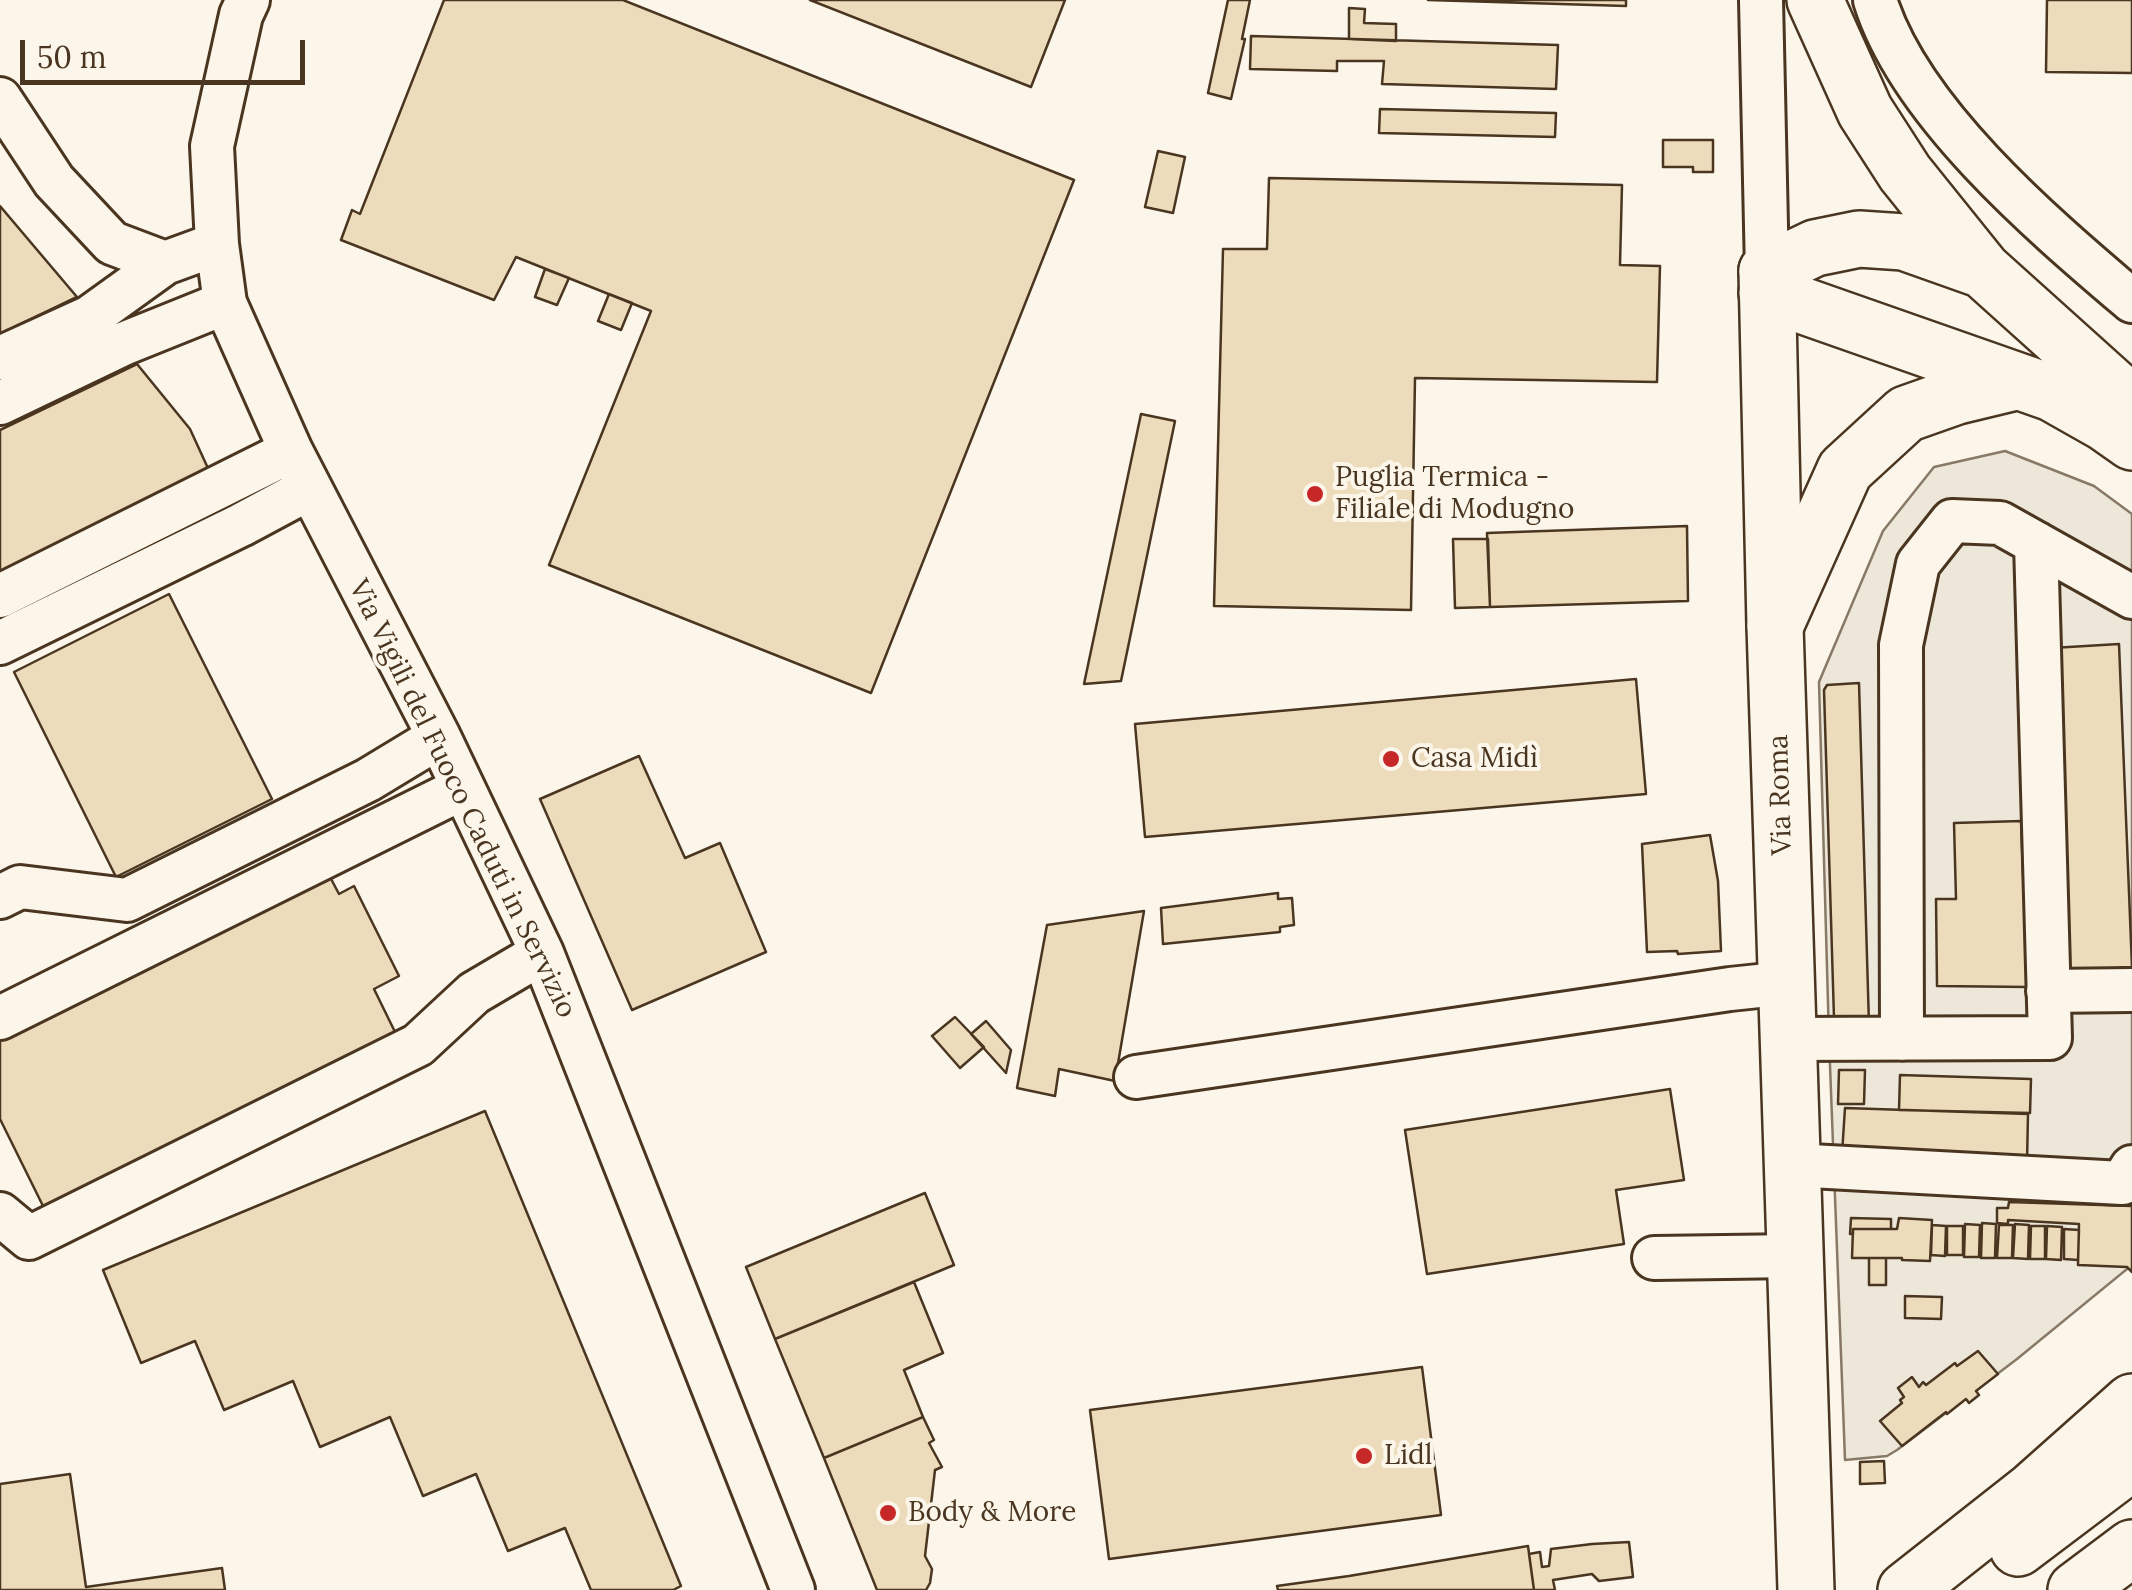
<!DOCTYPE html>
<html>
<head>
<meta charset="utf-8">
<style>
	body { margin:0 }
	#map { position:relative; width:2132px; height:1590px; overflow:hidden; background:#fbf6e9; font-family:Lora,serif }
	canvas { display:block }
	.scale { position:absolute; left:20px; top:40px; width:285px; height:45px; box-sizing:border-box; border:5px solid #4a3520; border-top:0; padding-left:12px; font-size:30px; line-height:35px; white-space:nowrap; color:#4a3520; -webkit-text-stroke:8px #fbf6e9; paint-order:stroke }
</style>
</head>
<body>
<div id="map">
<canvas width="2132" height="1590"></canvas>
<div class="scale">50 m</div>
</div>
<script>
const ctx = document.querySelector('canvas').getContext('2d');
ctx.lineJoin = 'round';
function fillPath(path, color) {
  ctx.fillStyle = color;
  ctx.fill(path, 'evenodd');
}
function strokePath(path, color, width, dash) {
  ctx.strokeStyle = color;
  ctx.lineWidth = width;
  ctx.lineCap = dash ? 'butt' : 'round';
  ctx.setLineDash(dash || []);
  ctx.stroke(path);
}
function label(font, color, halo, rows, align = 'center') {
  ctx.font = font + ' Lora,serif';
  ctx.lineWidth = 8;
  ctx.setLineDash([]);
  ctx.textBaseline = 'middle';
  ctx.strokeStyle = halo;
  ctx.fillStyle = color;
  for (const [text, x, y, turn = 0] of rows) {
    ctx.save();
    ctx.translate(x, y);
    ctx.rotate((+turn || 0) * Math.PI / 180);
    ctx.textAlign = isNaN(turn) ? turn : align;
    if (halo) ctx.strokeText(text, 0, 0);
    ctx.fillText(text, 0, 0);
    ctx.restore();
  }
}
const parking = new Path2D(`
	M 2005,451 L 2094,486 L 2132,514 L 2132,1265 L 2017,1359 L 1897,1450 L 1887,1456 L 1845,1460 L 1829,1039 L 1819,682 L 1883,531 L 1934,467 Z`);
fillPath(parking, '#ede7d9');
strokePath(parking, '#887966', 2.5);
const building = new Path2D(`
	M 444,0 L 623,0 L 1074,180 L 871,693 L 549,565 L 651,311 L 516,257 L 494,300 L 341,240 L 352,210 L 360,214 Z
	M 810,0 L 1065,0 L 1031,87 Z
	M 1228,0 L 1250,0 L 1242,39 L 1245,39 L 1231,99 L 1208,93 Z
	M 1428,0 L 1626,0 L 1626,6 Z
	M 2047,0 L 2132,0 L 2132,73 L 2046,72 Z
	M 1349,8 L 1365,9 L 1364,23 L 1396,24 L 1396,41 L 1349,39 Z
	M 1251,36 L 1558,45 L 1556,89 L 1382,84 L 1384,61 L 1337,61 L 1337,71 L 1250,69 Z
	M 1380,109 L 1556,113 L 1555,137 L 1379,133 Z
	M 1663,140 L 1713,140 L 1713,172 L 1693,172 L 1693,167 L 1663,167 Z
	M 1158,151 L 1185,157 L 1173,213 L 1145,207 Z
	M 1269,178 L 1622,185 L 1620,265 L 1660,266 L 1657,382 L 1415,378 L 1411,610 L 1214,606 L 1223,249 L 1267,249 Z
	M 0,206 L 77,297 L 0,334 Z
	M 545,269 L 569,278 L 557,305 L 535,297 Z
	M 609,294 L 632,303 L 621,330 L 598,321 Z
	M 137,364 L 190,429 L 212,477 L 0,581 L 0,430 Z
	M 1141,414 L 1175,421 L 1121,681 L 1084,684 Z
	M 1687,526 L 1688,601 L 1490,607 L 1487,533 Z
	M 1453,539 L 1488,539 L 1490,607 L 1455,608 Z
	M 169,594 L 272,799 L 116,877 L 14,672 Z
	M 2119,644 L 2132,967 L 2067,971 L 2052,648 Z
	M 1636,679 L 1646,794 L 1145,837 L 1135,724 Z
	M 1859,683 L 1869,1025 L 1834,1018 L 1824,690 L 1827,685 Z
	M 639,756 L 685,858 L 720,843 L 766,952 L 632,1010 L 540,799 Z
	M 2021,821 L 2024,899 L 2029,899 L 2028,987 L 1937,986 L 1936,899 L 1956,899 L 1954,823 Z
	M 1710,835 L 1718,881 L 1721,951 L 1678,954 L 1677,951 L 1647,952 L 1642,844 Z
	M 329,875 L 339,894 L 354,886 L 399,976 L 374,989 L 396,1034 L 45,1210 L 0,1119 L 0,1040 Z
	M 1278,893 L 1278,899 L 1292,898 L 1294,925 L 1280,927 L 1280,932 L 1163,944 L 1161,908 Z
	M 1144,911 L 1115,1081 L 1059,1069 L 1055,1096 L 1017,1088 L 1047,925 Z
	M 955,1017 L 984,1047 L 960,1068 L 932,1036 Z
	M 986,1021 L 1011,1050 L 1006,1073 L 971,1034 Z
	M 1839,1070 L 1865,1070 L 1864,1104 L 1838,1104 Z
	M 1900,1075 L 2031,1079 L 2030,1113 L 1899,1110 Z
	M 1670,1089 L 1684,1180 L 1616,1190 L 1624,1244 L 1427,1274 L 1405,1130 Z
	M 1845,1108 L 2028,1114 L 2027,1163 L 1842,1154 Z
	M 485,1111 L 681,1586 L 673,1590 L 591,1590 L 565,1528 L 508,1551 L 476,1474 L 423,1496 L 390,1417 L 320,1447 L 293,1381 L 224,1410 L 195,1341 L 141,1363 L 103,1270 Z
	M 925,1193 L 954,1265 L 775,1339 L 746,1267 Z
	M 2009,1202 L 2132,1206 L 2132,1272 L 2127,1267 L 2078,1265 L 2079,1224 L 2008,1220 L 2008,1224 L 1997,1223 L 1997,1208 L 2008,1208 Z
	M 1851,1218 L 1891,1219 L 1891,1229 L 1853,1229 L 1853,1234 L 1850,1234 Z
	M 1899,1218 L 1932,1220 L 1930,1261 L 1902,1260 L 1902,1258 L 1852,1258 L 1853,1229 L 1897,1229 Z
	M 1982,1223 L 1996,1224 L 1995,1258 L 1981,1258 Z
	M 1965,1224 L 1980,1225 L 1979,1257 L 1964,1257 Z
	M 2015,1224 L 2029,1225 L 2028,1259 L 2013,1258 Z
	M 1932,1225 L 1946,1226 L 1945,1256 L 1931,1255 Z
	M 1999,1225 L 2013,1225 L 2012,1258 L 1997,1258 Z
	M 1947,1226 L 1963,1226 L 1963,1255 L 1947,1255 Z
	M 2031,1226 L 2045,1226 L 2045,1259 L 2030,1259 Z
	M 2047,1226 L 2062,1227 L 2061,1260 L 2046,1259 Z
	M 2064,1229 L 2079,1230 L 2078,1260 L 2064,1259 Z
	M 1869,1258 L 1886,1258 L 1886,1285 L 1869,1285 Z
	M 914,1282 L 943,1353 L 904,1370 L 923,1417 L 824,1458 L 775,1339 Z
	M 1905,1296 L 1942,1297 L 1941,1319 L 1905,1318 Z
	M 1978,1351 L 1998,1374 L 1976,1391 L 1979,1395 L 1969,1403 L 1966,1399 L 1947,1414 L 1946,1412 L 1902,1446 L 1880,1421 L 1902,1403 L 1900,1400 L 1904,1397 L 1898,1388 L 1912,1377 L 1919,1387 L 1923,1382 L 1926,1385 L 1955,1363 L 1957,1366 Z
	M 1422,1367 L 1441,1515 L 1109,1559 L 1090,1410 Z
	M 923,1417 L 934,1440 L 929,1443 L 942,1467 L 935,1470 L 925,1556 L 932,1569 L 930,1583 L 926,1590 L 877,1590 L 824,1458 Z
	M 1884,1461 L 1885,1483 L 1860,1484 L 1860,1462 Z
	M 70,1474 L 86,1587 L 222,1568 L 225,1590 L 0,1590 L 0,1484 Z
	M 1629,1542 L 1633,1577 L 1599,1581 L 1592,1574 L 1553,1580 L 1555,1590 L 1534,1590 L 1529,1554 L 1540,1552 L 1542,1567 L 1549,1566 L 1551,1549 L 1592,1544 Z
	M 1528,1546 L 1534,1590 L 1278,1590 L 1277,1586 L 1349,1576 Z`);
fillPath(building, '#ecdcbc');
strokePath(building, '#4a3520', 2.5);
const minor = new Path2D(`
	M 248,0 L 241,15 L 212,146 L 217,244 L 225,303 L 291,451 L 439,737 L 542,953 L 793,1590
	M 1761,0 L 1767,271
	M 1875,0 C 1910,113 2044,226 2132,301
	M 0,99 L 54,181 L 112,243 L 165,263 L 217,244
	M 0,358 L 90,317 L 165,263
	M 0,403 L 123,344 L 225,303
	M 0,596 L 291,451
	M 0,643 L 241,525 L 310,488
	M 0,897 L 20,887 L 127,900 L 368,780 L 439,737
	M 2048,991 L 2132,990
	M 0,1018 L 463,788
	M 1789,1039 L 2050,1038 L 2036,543
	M 1902,1039 L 1901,645 L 1918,564 L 1952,521 L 2000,523 L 2132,597
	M 1136,1077 L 1730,989 L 1787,983
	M 1792,1165 L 2122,1183 L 2132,1167
	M 0,1214 L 29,1238 L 418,1045 L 474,993 L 542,953
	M 1654,1258 L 1796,1256`);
const major = new Path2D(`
	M 1767,271 L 1775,626 L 1806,1590`);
const highway = new Path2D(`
	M 1815,0 L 1865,111 L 1905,173 L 1983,270
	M 1767,271 L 1815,248 L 1859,239 L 1904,242 L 1983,270 L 2132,404
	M 1767,293 L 2052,393 L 2105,423 L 2132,442
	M 1775,626 L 1845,470 L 1906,414 L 1957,396 L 2015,382
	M 2018,1548 L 2132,1462
	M 1906,1590 L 2033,1490 L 2132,1402
	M 2076,1590 L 2132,1548`);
strokePath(minor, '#4a3520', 48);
strokePath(major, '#4a3520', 60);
strokePath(highway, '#4a3520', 60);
strokePath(minor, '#fbf6e9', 42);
strokePath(major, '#fbf6e9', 55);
strokePath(highway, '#fbf6e9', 55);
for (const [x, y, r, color] of [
	[1315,494,10,"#c62828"],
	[1391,759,10,"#c62828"],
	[1364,1456,10,"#c62828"],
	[888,1513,10,"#c62828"]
]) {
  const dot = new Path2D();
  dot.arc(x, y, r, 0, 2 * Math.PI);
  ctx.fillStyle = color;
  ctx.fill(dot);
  strokePath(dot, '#fbf6e9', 4);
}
label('28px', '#4a3520', '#fbf6e9', [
	["Puglia Termica -",1335,478],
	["Filiale di Modugno",1335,510],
	["Casa Midì",1411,759],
	["Lidl",1384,1456],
	["Body & More",908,1513]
], 'left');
label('28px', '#4a3520', '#fbf6e9', [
	["Via Roma",1781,795,-92],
	["Via Vigili del Fuoco Caduti in Servizio",462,799,64]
]);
</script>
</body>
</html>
